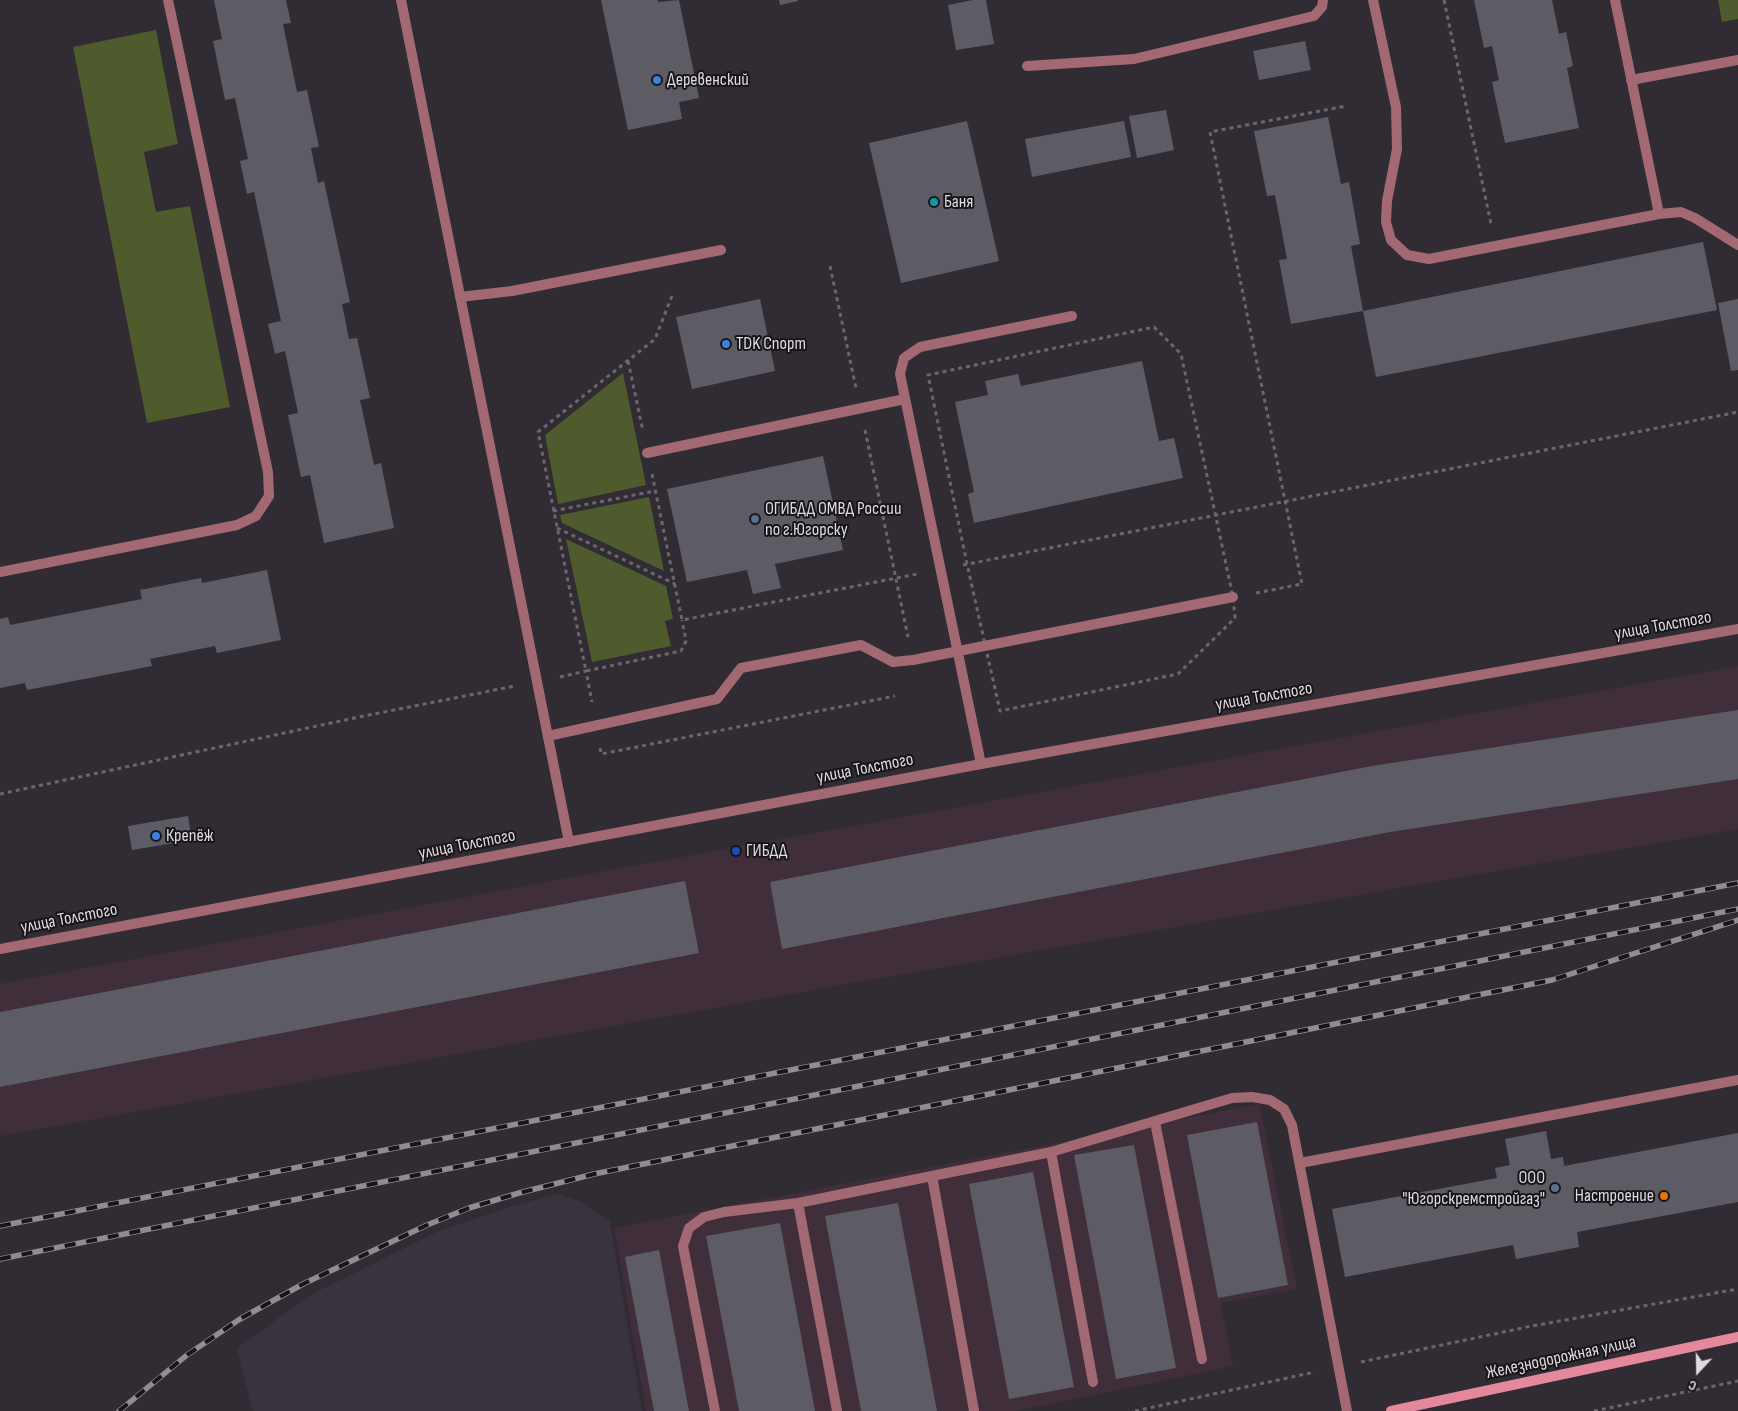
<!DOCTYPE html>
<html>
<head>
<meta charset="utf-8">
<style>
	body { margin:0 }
	#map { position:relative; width:1738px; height:1411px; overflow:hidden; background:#312c33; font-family:"Sofia Sans Condensed",sans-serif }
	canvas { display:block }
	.north { position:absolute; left:1673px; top:1346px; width:50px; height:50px; -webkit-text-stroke:4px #171518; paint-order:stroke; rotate:201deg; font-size:14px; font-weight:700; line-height:20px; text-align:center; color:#dfdbe0 }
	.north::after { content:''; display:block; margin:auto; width:18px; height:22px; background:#dfdbe0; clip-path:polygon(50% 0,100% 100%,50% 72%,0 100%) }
</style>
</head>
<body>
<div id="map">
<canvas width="1738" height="1411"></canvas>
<div class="north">С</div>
</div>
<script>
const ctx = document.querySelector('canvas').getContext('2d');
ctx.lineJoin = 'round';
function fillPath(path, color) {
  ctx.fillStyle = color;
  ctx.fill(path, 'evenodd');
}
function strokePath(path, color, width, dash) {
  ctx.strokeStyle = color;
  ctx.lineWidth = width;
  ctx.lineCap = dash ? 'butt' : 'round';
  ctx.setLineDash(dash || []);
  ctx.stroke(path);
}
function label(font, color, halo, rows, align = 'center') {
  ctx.font = font + ' "Sofia Sans Condensed",sans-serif';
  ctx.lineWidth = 4;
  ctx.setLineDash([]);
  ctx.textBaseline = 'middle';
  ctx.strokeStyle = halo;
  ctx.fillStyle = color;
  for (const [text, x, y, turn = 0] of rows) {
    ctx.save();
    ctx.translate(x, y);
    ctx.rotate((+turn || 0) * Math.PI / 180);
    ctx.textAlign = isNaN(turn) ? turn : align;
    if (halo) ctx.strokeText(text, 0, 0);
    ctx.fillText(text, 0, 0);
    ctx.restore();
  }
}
fillPath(new Path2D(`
	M 557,1194 L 584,1203 L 610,1222 L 642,1411 L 253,1411 L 237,1348 L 314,1293 L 439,1231 L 506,1208 Z`), '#3b323f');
fillPath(new Path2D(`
	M 1738,666 L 1738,829 L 853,983 L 0,1136 L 0,984 L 643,864 Z
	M 1259,1104 L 1297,1289 L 1221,1303 L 1233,1366 L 1017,1411 L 646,1411 L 614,1228 Z`), '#402f3a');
fillPath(new Path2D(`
	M 1718,0 L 1738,0 L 1738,19 L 1722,22 Z
	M 156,30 L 178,144 L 144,152 L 156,212 L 190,206 L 230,407 L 147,423 L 73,47 Z
	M 623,373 L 646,485 L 558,504 L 545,435 Z
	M 649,497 L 664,571 L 562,523 L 560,515 Z
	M 566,539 L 666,586 L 673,619 L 665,621 L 671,646 L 592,662 Z`), '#4f5a2d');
fillPath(new Path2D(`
	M 214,0 L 286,0 L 291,23 L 283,24 L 297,92 L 307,90 L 319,147 L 311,148 L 318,183 L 324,181 L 350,302 L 342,304 L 349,339 L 357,338 L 370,398 L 360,400 L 374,465 L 381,463 L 394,528 L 324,543 L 310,475 L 301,477 L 288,415 L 298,413 L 285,351 L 275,354 L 268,324 L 281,321 L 254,192 L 247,194 L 240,161 L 248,159 L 235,98 L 225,100 L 213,41 L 222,39 Z
	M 601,0 L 658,0 L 658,2 L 679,0 L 699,98 L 679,102 L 682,119 L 628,130 Z
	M 779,0 L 798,0 L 798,1 L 780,5 Z
	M 973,0 L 986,0 L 994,44 L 956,50 L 948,5 Z
	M 1474,0 L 1552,0 L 1559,34 L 1566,32 L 1573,66 L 1567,68 L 1579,128 L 1505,143 L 1492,82 L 1499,80 L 1492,46 L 1484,48 Z
	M 1305,41 L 1311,70 L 1259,80 L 1253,51 Z
	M 1166,110 L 1174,150 L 1137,158 L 1129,116 Z
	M 1328,117 L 1341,184 L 1349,182 L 1360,244 L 1351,246 L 1363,311 L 1291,324 L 1279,260 L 1287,259 L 1275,195 L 1267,196 L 1254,131 Z
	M 967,121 L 999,261 L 901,283 L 869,143 Z
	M 1124,121 L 1131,157 L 1032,177 L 1025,139 Z
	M 1703,242 L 1717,310 L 1376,377 L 1363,311 Z
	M 760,299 L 775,371 L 692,389 L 676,317 Z
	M 1738,299 L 1738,370 L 1731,371 L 1718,303 Z
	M 1142,361 L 1159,441 L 1174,438 L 1183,478 L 974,523 L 968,494 L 974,492 L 955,402 L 988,395 L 985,381 L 1018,374 L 1021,386 Z
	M 823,456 L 843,550 L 775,564 L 781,588 L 753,594 L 747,570 L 687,582 L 667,489 Z
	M 267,570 L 281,640 L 217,653 L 215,646 L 150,659 L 152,666 L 27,690 L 25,683 L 0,688 L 0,619 L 8,617 L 10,625 L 142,599 L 140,590 L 201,578 L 202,583 Z
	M 1738,710 L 1738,779 L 1390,832 L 782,949 L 770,882 L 1372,766 Z
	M 188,816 L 192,840 L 132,850 L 128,826 Z
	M 685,881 L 699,953 L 0,1087 L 0,1012 Z
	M 1257,1122 L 1288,1285 L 1218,1298 L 1187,1135 Z
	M 1546,1131 L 1551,1159 L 1563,1157 L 1564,1166 L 1738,1133 L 1738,1202 L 1577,1232 L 1579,1247 L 1516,1259 L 1513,1245 L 1345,1277 L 1332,1209 L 1497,1178 L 1495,1168 L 1510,1165 L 1505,1139 Z
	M 1134,1145 L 1176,1368 L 1116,1379 L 1074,1155 Z
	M 1033,1172 L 1074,1387 L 1009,1399 L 969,1184 Z
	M 898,1203 L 937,1411 L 861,1411 L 825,1216 Z
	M 780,1223 L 815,1411 L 739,1411 L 706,1236 Z
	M 659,1250 L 689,1411 L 654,1411 L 625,1257 Z`), '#5d5c65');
strokePath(new Path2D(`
	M 1444,0 L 1491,224
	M 830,266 L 856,388
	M 672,296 L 655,339 L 538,432 L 586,671 L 681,651 L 686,641 L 682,620
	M 1154,327 L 1181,354 L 1233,597 L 1235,618 L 1178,674 L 1000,711 L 967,564 L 928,375 Z
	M 628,361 L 643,431
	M 865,430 L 908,637
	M 652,474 L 682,620 L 917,574
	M 553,511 L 655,491
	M 557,528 L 675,584
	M 963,565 L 1738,412
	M 1256,593 L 1302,584 L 1210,132 L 1346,106
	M 560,677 L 586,671 L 592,702
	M 600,748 L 601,754 L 895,696
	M 0,794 L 359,717 L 515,686
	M 1361,1362 L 1532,1326 L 1738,1289
	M 1135,1411 L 1315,1372
	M 1594,1411 L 1738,1381`), '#6a666c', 3, [4, 4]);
strokePath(new Path2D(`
	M 1373,0 L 1396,107 L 1397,149 L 1387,201 L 1386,222 L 1391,240 L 1407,255 L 1429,259 L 1659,214 L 1681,212 L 1695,218 L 1738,245
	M 1615,0 L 1659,214
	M 1027,66 L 1134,59 L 1314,16 L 1322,7 L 1323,0
	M 1631,80 L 1738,60
	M 460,297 L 512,291 L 721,250
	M 647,453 L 905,399
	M 0,572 L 237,525 L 256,516 L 269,496 L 268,472 L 168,0
	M 548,736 L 717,699 L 741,668 L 861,645 L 893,662 L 913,660 L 1233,597
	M 981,764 L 900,374 L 904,358 L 920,347 L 1072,316
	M 1155,1122 L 1202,1359
	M 1051,1152 L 1093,1382
	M 1300,1163 L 1738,1080
	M 932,1176 L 974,1411
	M 798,1203 L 837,1411
	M 715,1411 L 683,1246 L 689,1228 L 704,1217 L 724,1212 L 798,1203 L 1051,1152 L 1232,1098 L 1252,1097 L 1270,1100 L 1284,1109 L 1292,1125 L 1347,1411`), '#a26973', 10);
strokePath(new Path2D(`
	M 401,0 L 569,842`), '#a26973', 10);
strokePath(new Path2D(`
	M 0,949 L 981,764 L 1738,629`), '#a26973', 10);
strokePath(new Path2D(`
	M 1391,1411 L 1738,1337`), '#e4899b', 10);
const rail = new Path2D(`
	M 0,1226 L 1738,883
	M 0,1259 L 1738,909
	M 119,1411 L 187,1355 L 240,1319 L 303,1284 L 427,1225 L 469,1208 L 519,1193 L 594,1174 L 1552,980 L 1738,920`);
strokePath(rail, '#918c92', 5.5);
strokePath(rail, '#171518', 4, [11]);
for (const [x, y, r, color] of [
	[657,80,5,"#3f7fe0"],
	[934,202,5,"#0f9aa8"],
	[726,344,5,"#3f7fe0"],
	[755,519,5,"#5c6f8a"],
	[156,836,5,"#3f7fe0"],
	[736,851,5,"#1a4fb4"],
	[1555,1188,5,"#5c6f8a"],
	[1664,1196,5,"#e8710a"]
]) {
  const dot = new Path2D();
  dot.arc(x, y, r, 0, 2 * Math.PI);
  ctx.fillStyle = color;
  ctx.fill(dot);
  strokePath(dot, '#171518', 2);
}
label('18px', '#dfdbe0', '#171518', [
	["Деревенский",667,80],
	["Баня",944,202],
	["TDK Спорт",736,344],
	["ОГИБДД ОМВД России",765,509],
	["по г.Югорску",765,530],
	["Крепёж",166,836],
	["ГИБДД",746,851],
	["ООО",1545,1178,"right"],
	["\"Югорскремстройгаз\"",1545,1199,"right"],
	["Настроение",1654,1196,"right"]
], 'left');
label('18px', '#dfdbe0', '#171518', [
	["улица Толстого",1663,626,-10],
	["улица Толстого",1264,697,-10],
	["улица Толстого",865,769,-11],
	["улица Толстого",467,845,-11],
	["улица Толстого",69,919,-11],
	["Железнодорожная улица",1561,1358,-12]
]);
</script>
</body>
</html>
